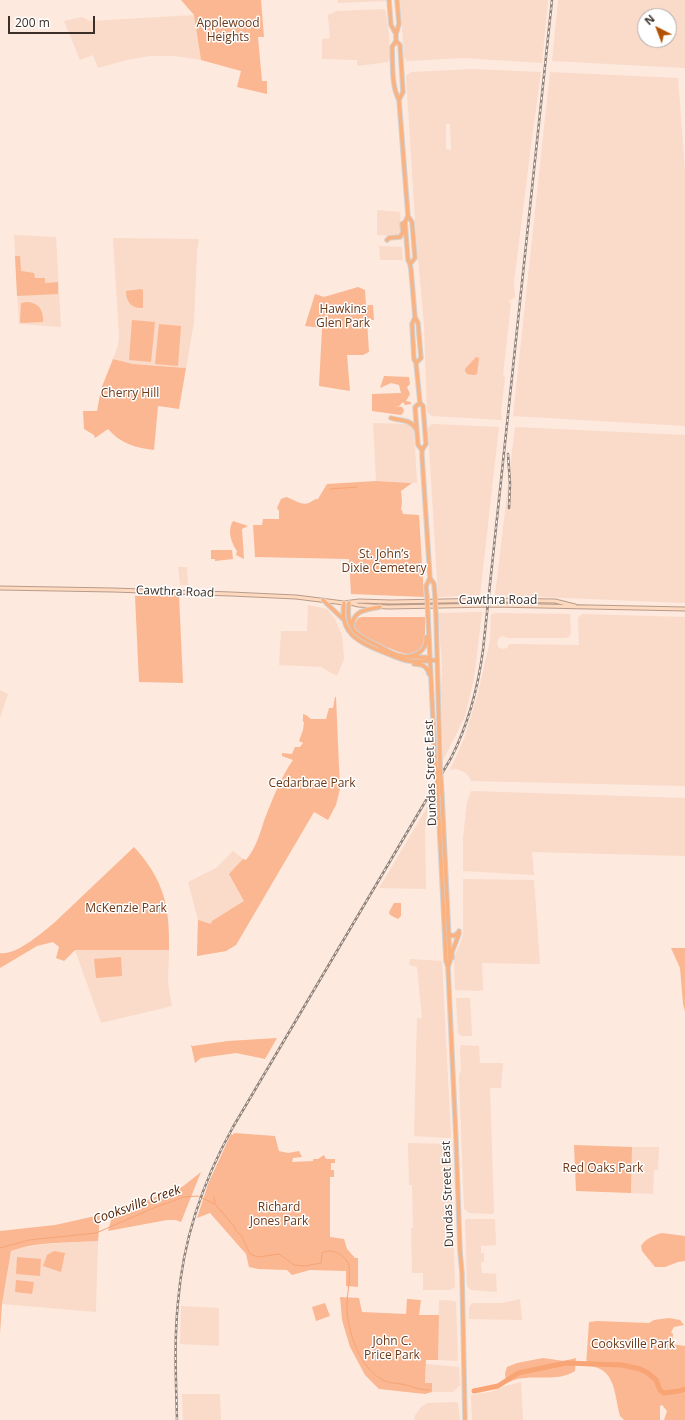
<!DOCTYPE html>
<html>
<head>
<meta charset="utf-8">
<style>
	body { margin:0 }
	#map { position:relative; width:685px; height:1420px; overflow:hidden; background:#fde9de; font-family:"Open Sans",sans-serif }
	canvas { display:block }
	.north { position:absolute; left:637px; top:8px; width:40px; height:40px; box-sizing:border-box; background:#fff; border:1px solid #b1aca9; border-radius:50%; rotate:318deg; font-size:11px; font-weight:700; line-height:16px; text-align:center; color:#3b2f28 }
	.north::after { content:''; display:block; margin:auto; width:14px; height:18px; background:#b25304; clip-path:polygon(50% 0,100% 100%,50% 72%,0 100%) }
	.scale { position:absolute; left:8px; top:16px; width:87px; height:18px; box-sizing:border-box; border:2px solid #3b2f28; border-top:0; padding-left:5px; font-size:12px; line-height:14px; white-space:nowrap; color:#3b2f28; -webkit-text-stroke:3px #fff; paint-order:stroke }
</style>
</head>
<body>
<div id="map">
<canvas width="685" height="1420"></canvas>
<div class="north">N</div>
<div class="scale">200 m</div>
</div>
<script>
const ctx = document.querySelector('canvas').getContext('2d');
ctx.lineJoin = 'round';
function fillPath(path, color) {
  ctx.fillStyle = color;
  ctx.fill(path, 'evenodd');
}
function strokePath(path, color, width, dash) {
  ctx.strokeStyle = color;
  ctx.lineWidth = width;
  ctx.lineCap = dash ? 'butt' : 'round';
  ctx.setLineDash(dash || []);
  ctx.stroke(path);
}
function label(font, color, halo, rows, align = 'center') {
  ctx.font = font + ' "Open Sans",sans-serif';
  ctx.lineWidth = 3;
  ctx.setLineDash([]);
  ctx.textBaseline = 'middle';
  ctx.strokeStyle = halo;
  ctx.fillStyle = color;
  for (const [text, x, y, turn = 0] of rows) {
    ctx.save();
    ctx.translate(x, y);
    ctx.rotate((+turn || 0) * Math.PI / 180);
    ctx.textAlign = isNaN(turn) ? turn : align;
    if (halo) ctx.strokeText(text, 0, 0);
    ctx.fillText(text, 0, 0);
    ctx.restore();
  }
}
fillPath(new Path2D(`
	M 338,0 L 386,0 L 386,1 L 338,3 Z
	M 400,0 L 548,0 L 542,63 L 464,58 L 407,61 L 404,57 Z
	M 558,0 L 685,0 L 685,68 L 552,61 ZM 645,16 L 669,16 L 669,40 L 645,40 Z
	M 384,9 L 386,12 L 389,36 L 390,58 L 388,62 L 357,66 L 357,60 L 322,59 L 322,39 L 330,38 L 328,15 L 337,11 Z
	M 194,15 L 201,60 L 175,56 L 150,56 L 126,60 L 98,68 L 93,55 L 80,60 L 64,21 L 82,17 L 90,21 Z
	M 472,69 L 541,72 L 530,153 L 514,281 L 515,297 L 509,301 L 509,303 L 511,303 L 503,375 L 505,377 L 501,413 L 502,420 L 432,416 L 427,412 L 424,324 L 416,236 L 406,76 L 411,72 ZM 446,124 L 450,124 L 451,150 L 446,149 Z
	M 550,72 L 678,78 L 685,170 L 685,426 L 513,416 Z
	M 377,210 L 400,212 L 401,230 L 397,236 L 377,235 Z
	M 14,235 L 56,237 L 61,327 L 19,324 Z
	M 113,238 L 199,239 L 197,251 L 194,322 L 186,368 L 133,364 L 113,359 L 118,345 L 119,337 Z
	M 379,246 L 402,247 L 403,260 L 380,260 Z
	M 373,423 L 409,424 L 413,427 L 414,431 L 417,483 L 376,481 Z
	M 433,424 L 499,427 L 480,595 L 438,597 L 428,429 L 430,425 Z
	M 515,427 L 685,435 L 685,603 L 495,595 Z
	M 178,567 L 187,567 L 188,585 L 180,585 Z
	M 308,605 L 327,609 L 335,619 L 342,636 L 344,659 L 337,676 L 321,667 L 279,665 L 281,631 L 307,631 Z
	M 482,612 L 474,678 L 465,716 L 454,739 L 443,760 L 441,694 L 442,665 L 438,613 Z
	M 498,613 L 570,614 L 571,632 L 570,636 L 566,638 L 507,638 L 503,636 L 499,638 L 497,643 L 498,647 L 503,649 L 507,648 L 509,644 L 579,645 L 578,618 L 582,614 L 685,617 L 685,786 L 471,781 L 468,775 L 462,771 L 456,769 L 450,770 L 464,739 L 478,693 L 490,640 L 491,614 Z
	M 0,690 L 8,694 L 0,718 Z
	M 471,791 L 685,798 L 685,856 L 532,852 L 534,875 L 463,871 L 463,838 L 467,802 Z
	M 428,806 L 425,830 L 426,889 L 379,888 Z
	M 233,851 L 246,861 L 271,885 L 236,945 L 226,951 L 197,956 L 198,920 L 188,882 L 216,868 Z
	M 463,879 L 534,880 L 540,964 L 482,963 L 483,990 L 479,991 L 455,990 L 454,957 L 460,944 L 463,935 Z
	M 75,950 L 169,950 L 168,983 L 172,1006 L 101,1023 Z
	M 410,959 L 442,961 L 451,1137 L 449,1138 L 414,1136 L 417,1018 L 422,1018 L 417,967 L 409,965 Z
	M 456,998 L 470,998 L 472,1036 L 461,1036 L 458,1033 Z
	M 461,1045 L 479,1046 L 480,1063 L 503,1063 L 501,1088 L 490,1088 L 494,1212 L 493,1214 L 469,1213 L 464,1209 L 459,1077 L 461,1069 L 460,1049 Z
	M 408,1143 L 451,1144 L 455,1287 L 450,1290 L 423,1290 L 423,1273 L 412,1273 L 411,1228 L 413,1228 L 412,1185 L 409,1185 Z
	M 632,1147 L 659,1147 L 658,1170 L 654,1170 L 653,1194 L 631,1193 Z
	M 466,1219 L 495,1219 L 496,1245 L 481,1246 L 481,1253 L 484,1253 L 484,1262 L 481,1262 L 482,1273 L 496,1274 L 497,1292 L 471,1290 L 467,1286 L 465,1220 Z
	M 98,1241 L 96,1312 L 2,1304 L 11,1251 L 19,1248 L 47,1244 Z
	M 520,1299 L 522,1320 L 469,1319 L 469,1307 L 472,1303 L 502,1303 Z
	M 439,1300 L 455,1301 L 456,1303 L 458,1359 L 457,1361 L 438,1360 Z
	M 181,1306 L 219,1308 L 219,1346 L 180,1344 Z
	M 426,1364 L 459,1367 L 460,1385 L 453,1392 L 432,1392 L 432,1383 L 425,1383 Z
	M 521,1382 L 523,1420 L 472,1420 L 471,1395 L 490,1392 L 506,1386 Z
	M 182,1394 L 220,1394 L 221,1420 L 183,1420 Z
	M 457,1402 L 458,1403 L 460,1420 L 415,1420 L 414,1417 L 421,1407 L 427,1403 Z`), '#fadac8');
fillPath(new Path2D(`
	M 181,0 L 261,0 L 264,37 L 258,37 L 262,81 L 267,81 L 267,94 L 237,87 L 241,71 L 201,60 L 194,15 Z
	M 15,256 L 20,256 L 21,271 L 34,273 L 35,278 L 45,278 L 45,283 L 58,282 L 58,294 L 17,296 Z
	M 358,287 L 365,290 L 366,305 L 373,305 L 374,320 L 367,320 L 369,352 L 363,355 L 347,355 L 350,391 L 319,386 L 322,328 L 305,326 L 315,294 L 324,297 Z
	M 141,289 L 143,290 L 143,308 C 132,309 126,302 126,291 Z
	M 26,302 C 38,302 44,310 43,322 L 21,323 L 20,322 L 21,303 Z
	M 132,320 L 155,322 L 151,362 L 129,360 Z
	M 159,324 L 181,326 L 178,366 L 155,364 Z
	M 476,357 L 479,358 L 477,374 L 474,375 L 467,374 L 465,371 L 465,369 Z
	M 113,359 L 133,364 L 186,368 L 179,409 L 158,406 L 154,450 C 135,448 120,443 108,429 L 95,438 L 94,435 L 84,429 L 83,411 L 97,411 L 101,389 Z
	M 384,376 L 409,377 L 410,384 L 407,387 L 410,394 L 406,401 L 411,402 L 411,404 L 405,405 L 403,402 L 399,406 L 395,406 L 402,407 L 404,410 L 403,413 L 401,415 L 372,411 L 372,394 L 401,393 L 399,385 L 391,383 L 380,388 Z
	M 376,481 L 412,483 L 401,491 L 402,502 L 401,510 L 402,510 L 403,514 L 419,515 L 424,597 L 351,594 L 349,559 L 255,557 L 253,525 L 262,525 L 263,519 L 279,519 L 279,511 L 277,508 L 281,499 L 286,497 C 293,499 302,506 309,503 C 313,501 314,499 318,499 L 327,484 Z
	M 233,521 L 248,526 L 242,529 L 244,559 L 236,555 L 237,551 C 231,543 227,530 233,521 Z
	M 211,550 L 232,550 L 233,559 L 215,561 L 215,559 L 211,559 Z
	M 179,595 L 183,683 L 139,682 L 135,596 Z
	M 362,617 L 425,617 C 425,627 426,640 422,648 C 419,652 413,654 408,654 C 400,654 364,638 358,632 C 355,630 354,627 354,624 L 358,618 Z
	M 335,697 L 336,697 L 340,789 L 336,805 L 328,820 L 314,812 L 236,945 L 226,951 L 197,956 L 198,920 L 211,924 L 212,921 L 244,901 L 229,874 L 243,859 L 246,860 C 256,848 260,833 265,818 C 273,798 281,777 293,760 L 282,756 L 282,753 L 292,754 L 295,747 L 300,747 L 303,743 L 299,741 L 303,730 L 304,722 L 303,722 L 303,714 L 306,715 L 311,719 L 326,719 L 329,708 L 333,708 Z
	M 134,847 C 164,880 170,906 169,950 L 75,950 L 64,961 L 56,958 L 59,947 L 53,942 L 37,946 L 0,968 L 0,953 C 16,956 43,932 55,922 Z
	M 394,903 L 401,903 L 401,916 L 398,919 L 390,915 L 389,912 Z
	M 671,948 L 685,948 L 685,1011 L 683,1004 L 680,968 Z
	M 121,957 L 122,976 L 96,978 L 94,959 Z
	M 277,1038 L 265,1059 L 236,1053 L 201,1058 L 195,1063 L 191,1045 L 193,1046 L 228,1041 Z
	M 234,1133 L 275,1136 L 279,1151 L 288,1153 L 299,1151 L 302,1157 L 293,1158 L 292,1162 L 313,1161 L 313,1159 L 318,1159 L 324,1155 L 326,1159 L 335,1159 L 335,1163 L 331,1163 L 331,1170 L 334,1170 L 334,1177 L 330,1177 L 330,1237 L 344,1239 L 347,1249 L 355,1258 L 358,1258 L 358,1287 L 346,1286 L 346,1271 L 310,1270 L 292,1275 L 287,1270 L 258,1269 L 249,1267 L 246,1254 L 210,1213 L 197,1218 L 208,1184 L 231,1134 L 233,1135 Z
	M 574,1145 L 632,1147 L 631,1193 L 576,1191 Z
	M 201,1172 L 181,1222 L 176,1220 L 167,1220 L 108,1231 L 113,1213 L 182,1187 Z
	M 100,1215 L 98,1241 C 70,1243 38,1241 11,1251 L 2,1304 L 0,1334 L 0,1231 L 55,1225 Z
	M 662,1233 L 685,1236 L 685,1261 L 678,1262 L 665,1267 L 655,1267 L 642,1251 L 641,1246 C 645,1239 654,1235 662,1233 Z
	M 54,1251 L 65,1253 L 61,1272 L 43,1266 L 47,1255 Z
	M 17,1257 L 41,1259 L 40,1276 L 16,1274 Z
	M 16,1280 L 34,1282 L 32,1294 L 15,1292 Z
	M 340,1297 L 359,1298 L 362,1312 L 406,1314 L 407,1299 L 421,1300 L 419,1315 L 439,1315 L 438,1360 L 426,1360 L 425,1383 L 432,1383 L 432,1392 L 425,1394 L 379,1389 L 365,1375 L 350,1347 L 342,1320 Z
	M 325,1303 L 330,1316 L 316,1321 L 312,1307 Z
	M 669,1318 L 680,1320 L 684,1325 L 674,1327 L 671,1332 L 673,1334 L 672,1342 L 671,1342 L 671,1344 L 685,1346 L 685,1420 L 664,1420 L 667,1411 L 662,1405 L 660,1406 L 660,1420 L 624,1420 L 620,1416 C 614,1394 616,1366 586,1366 L 589,1322 L 597,1321 L 649,1323 L 654,1320 Z
	M 543,1358 L 564,1361 L 576,1358 L 575,1371 C 559,1381 542,1376 525,1378 C 518,1378 512,1381 506,1383 L 505,1373 L 507,1367 L 517,1363 Z`), '#fab792');
strokePath(new Path2D(`
	M 330,489 L 357,487
	M 214,1197 L 215,1203
	M 0,1248 L 29,1240 L 96,1233 L 156,1207 L 184,1197 L 198,1196 L 215,1204 L 234,1226 L 236,1231 L 241,1235 L 250,1254 L 258,1257 L 279,1254 L 294,1265 L 305,1266 L 321,1263 L 322,1253 C 331,1247 347,1256 349,1266 C 351,1281 346,1296 347,1311 C 349,1336 361,1370 385,1381 C 392,1384 400,1383 406,1385 C 415,1388 421,1390 430,1390`), '#f8a474', 1);
strokePath(new Path2D(`
	M 474,1391 L 498,1386 L 518,1373 L 566,1363 L 622,1365 L 640,1369 L 648,1373 L 656,1380 L 660,1390 L 664,1393 L 679,1391 L 685,1389`), '#f8a474', 5);
const secondary = new Path2D(`
	M 0,588 L 113,590 L 231,594 L 296,597 L 344,603 L 359,601 L 391,602 L 494,600 L 555,601 L 575,606
	M 351,603 L 358,605 L 388,607 L 494,605 L 685,609`);
const primary = new Path2D(`
	M 389,0 L 391,25 L 396,34 L 396,41 L 400,45 L 403,92 L 399,100
	M 396,34 L 399,24 L 397,0
	M 396,41 L 392,47 C 393,64 391,85 399,100 L 408,216 L 412,222 L 415,258 L 410,264
	M 408,216 L 405,222 L 408,260 L 410,264 L 411,270 L 415,317 L 418,323 L 421,358 L 416,363
	M 387,240 L 389,238 L 400,237 L 403,232 L 402,224 L 405,222
	M 415,317 L 412,324 L 414,359 L 416,363 L 420,403 L 423,406 L 426,444 L 422,450
	M 420,403 L 415,407 L 418,445 L 422,450 L 422,456 L 430,578 L 426,586 L 427,596
	M 391,418 C 400,421 411,419 416,429
	M 430,578 L 434,584 L 435,596
	M 323,600 L 343,619
	M 344,603 C 339,634 359,642 383,652 C 392,655 400,660 409,661 C 419,662 428,661 437,660
	M 349,603 C 345,630 357,636 379,646 C 386,650 394,655 402,656 C 411,658 421,656 430,658
	M 428,616 L 435,762 L 437,770
	M 436,616 L 440,763
	M 352,628 C 352,610 366,610 380,607
	M 410,656 C 420,654 427,648 426,637
	M 414,664 C 422,664 427,666 429,674
	M 442,796 L 450,961 L 448,967
	M 438,800 L 446,961 L 448,967 L 456,1140 L 460,1251 L 462,1273 L 465,1420
	M 448,934 L 454,936 L 459,932
	M 452,958 L 452,952 L 459,934 L 459,931`);
strokePath(secondary, '#b99b8a', 5);
strokePath(primary, '#d4d1d0', 5.5);
strokePath(secondary, '#fdd9c0', 3);
strokePath(primary, '#fab280', 3.5);
const rail = new Path2D(`
	M 508,454 L 510,484 L 509,508
	M 177,1420 C 176,1381 174,1341 178,1302 C 183,1240 203,1181 233,1127 L 451,758 C 469,723 478,688 483,650 L 552,0`);
strokePath(rail, '#918279', 2.5);
strokePath(rail, '#fff', 1, [3]);
const primaryBridge = new Path2D(`
	M 427,596 L 428,616
	M 435,596 L 436,616
	M 440,763 L 442,796
	M 437,770 L 438,800`);
strokePath(primaryBridge, '#d4d1d0', 5.5, []);
strokePath(primaryBridge, '#fab280', 3.5);
label('12px', '#6d3816', '#fff', [
	["Applewood",228,24],
	["Heights",228,38],
	["Hawkins",343,310],
	["Glen Park",343,324],
	["Cherry Hill",130,394],
	["St. John’s",384,555],
	["Dixie Cemetery",384,569],
	["Cedarbrae Park",312,784],
	["McKenzie Park",126,909],
	["Red Oaks Park",603,1169],
	["Richard",279,1208],
	["Jones Park",279,1222],
	["John C.",392,1342],
	["Price Park",392,1356],
	["Cooksville Park",633,1345]
]);
label('12px', '#3b2f28', '#fff', [
	["Cawthra Road",175,592,2],
	["Cawthra Road",498,601],
	["Dundas Street East",431,773,-92],
	["Dundas Street East",448,1194,-92]
]);
label('italic 13px', '#582400', '#fff', [
	["Cooksville Creek",137,1205,-20]
]);
</script>
</body>
</html>
